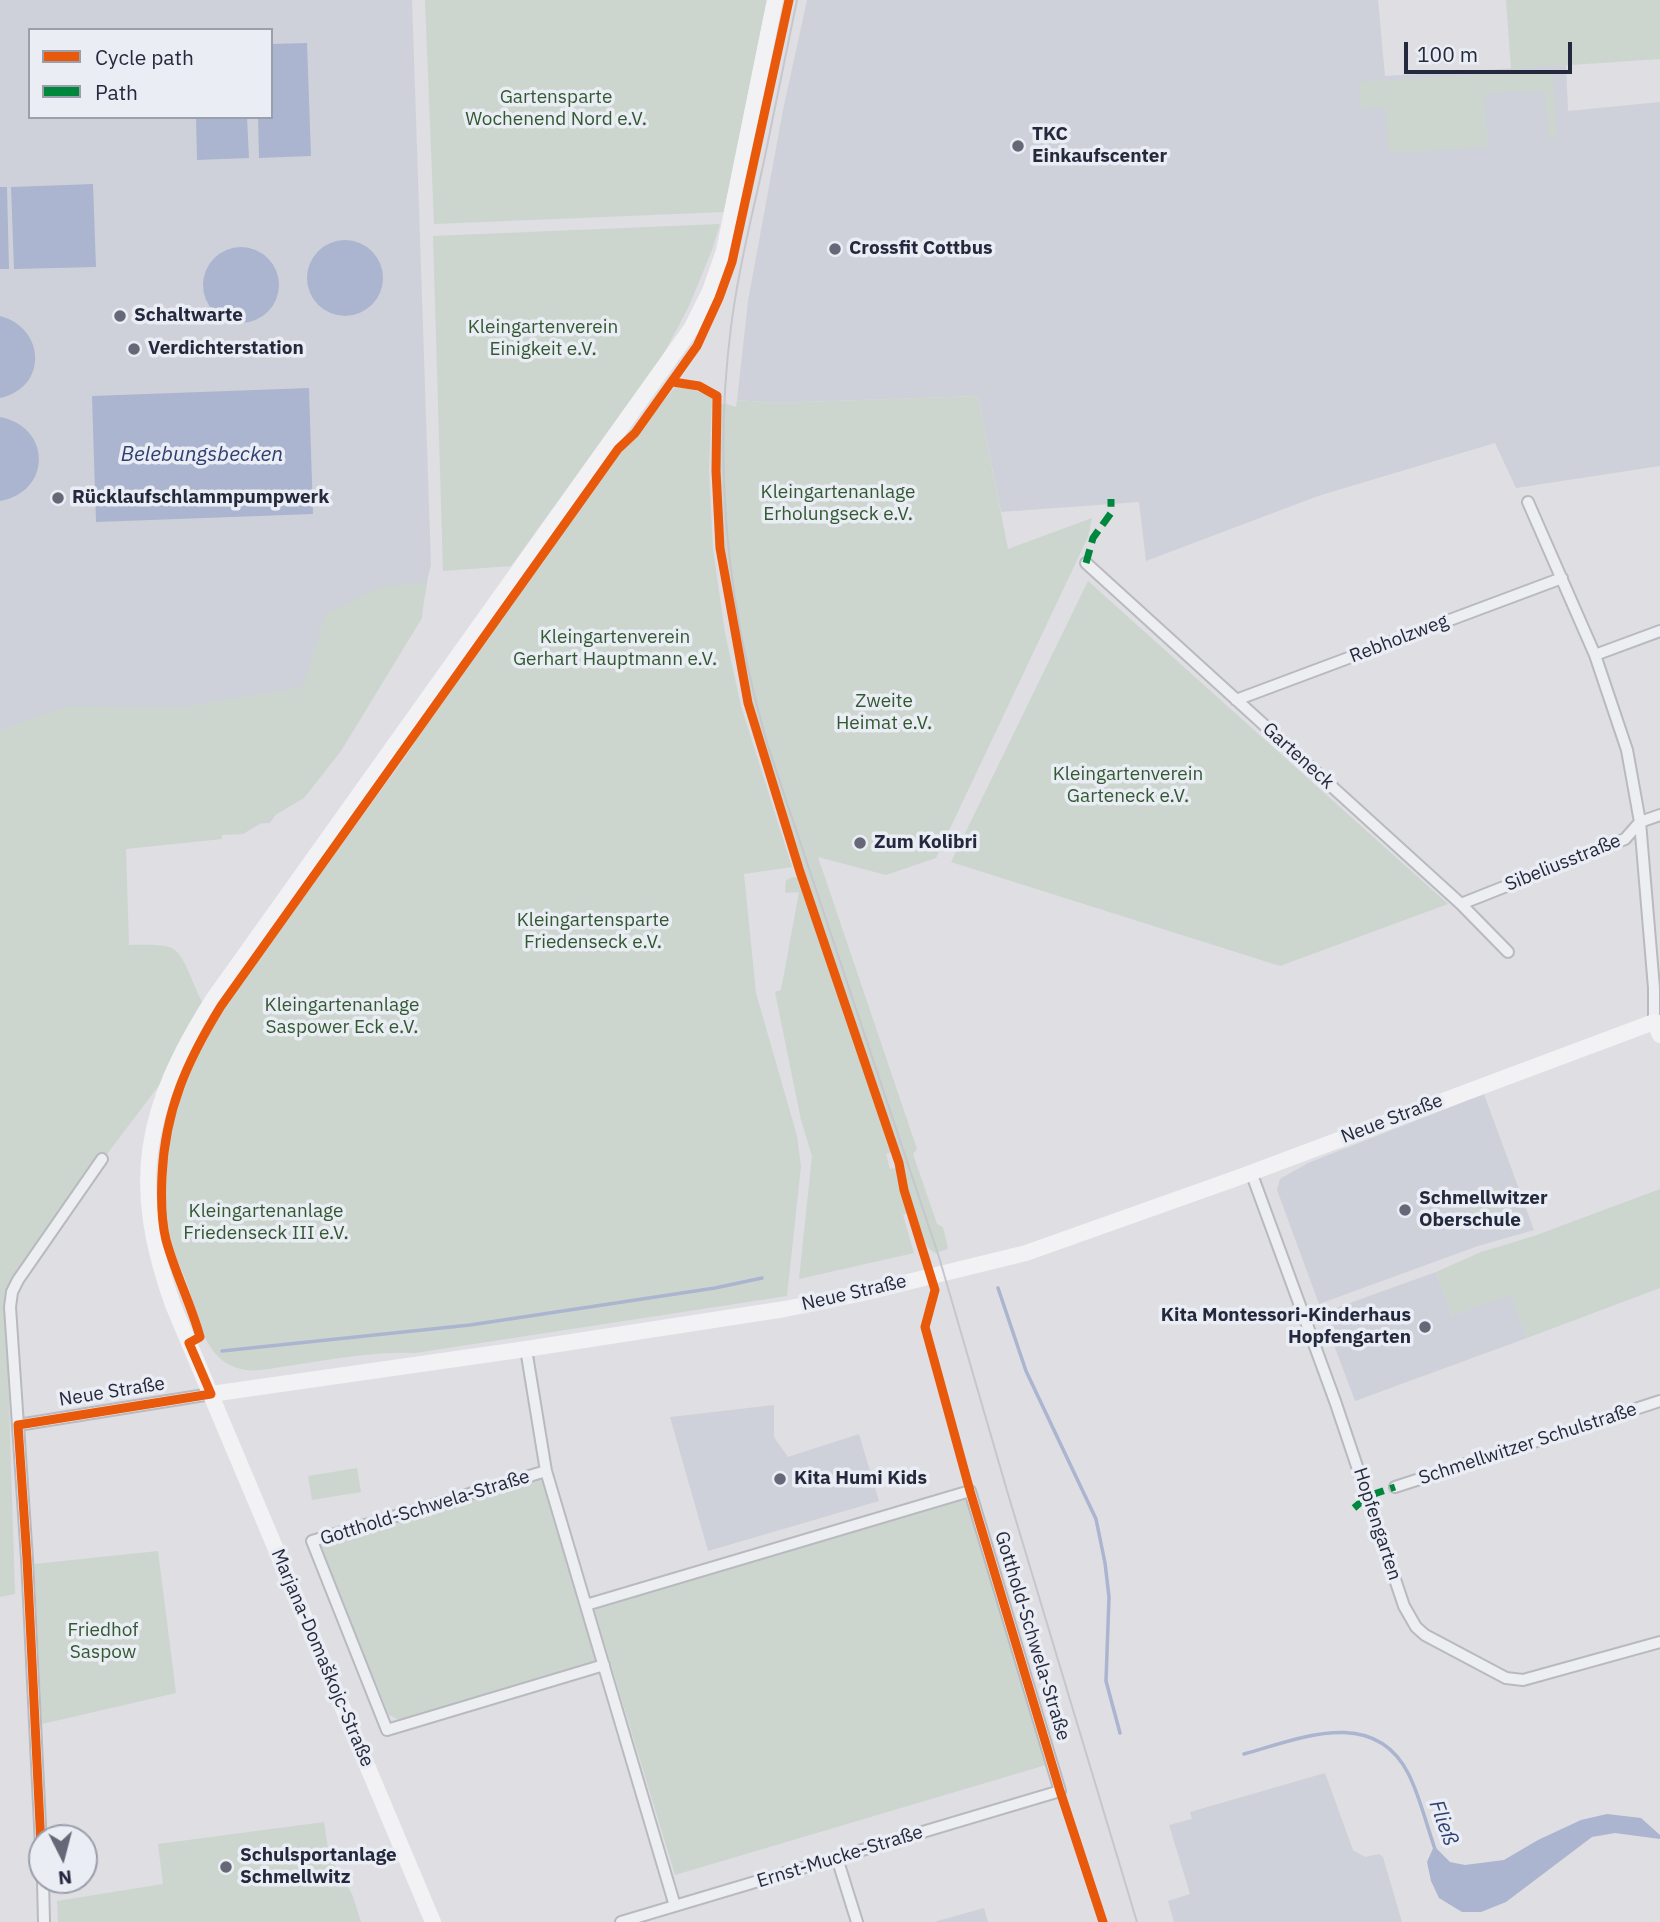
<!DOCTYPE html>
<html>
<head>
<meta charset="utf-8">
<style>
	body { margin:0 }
	#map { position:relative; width:1660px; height:1922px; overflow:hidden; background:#dedee3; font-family:"IBM Plex Sans",sans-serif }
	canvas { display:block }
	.legend { position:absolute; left:28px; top:28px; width:245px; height:91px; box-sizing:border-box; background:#eaedf4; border:2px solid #9b9fab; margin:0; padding:9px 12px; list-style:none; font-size:21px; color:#25293d }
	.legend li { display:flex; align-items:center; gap:14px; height:35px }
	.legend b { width:35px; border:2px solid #9b9fab }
	.north { position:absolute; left:28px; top:1824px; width:70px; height:70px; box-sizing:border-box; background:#eaedf4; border:2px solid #9b9fab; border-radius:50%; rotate:174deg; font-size:19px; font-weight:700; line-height:28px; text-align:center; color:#25293d }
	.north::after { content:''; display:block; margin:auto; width:24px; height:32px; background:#666877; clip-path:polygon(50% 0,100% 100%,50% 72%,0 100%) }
	.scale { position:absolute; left:1404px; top:42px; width:168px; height:32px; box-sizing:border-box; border:4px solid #25293d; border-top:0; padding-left:9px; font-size:21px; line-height:24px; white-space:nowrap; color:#25293d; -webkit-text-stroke:5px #eaedf4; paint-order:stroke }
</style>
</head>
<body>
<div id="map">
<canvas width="1660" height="1922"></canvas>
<ul class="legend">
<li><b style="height:9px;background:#e8590c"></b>Cycle path</li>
<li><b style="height:9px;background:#00873e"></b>Path</li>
</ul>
<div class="north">N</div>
<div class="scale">100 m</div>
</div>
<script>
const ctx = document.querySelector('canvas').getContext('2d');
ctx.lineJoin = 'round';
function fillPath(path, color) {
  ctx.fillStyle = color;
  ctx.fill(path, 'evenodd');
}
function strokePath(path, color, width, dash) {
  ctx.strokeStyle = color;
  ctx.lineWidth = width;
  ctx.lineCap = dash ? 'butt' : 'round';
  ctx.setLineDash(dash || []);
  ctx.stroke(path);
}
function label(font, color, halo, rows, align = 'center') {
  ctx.font = font + ' "IBM Plex Sans",sans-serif';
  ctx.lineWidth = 7;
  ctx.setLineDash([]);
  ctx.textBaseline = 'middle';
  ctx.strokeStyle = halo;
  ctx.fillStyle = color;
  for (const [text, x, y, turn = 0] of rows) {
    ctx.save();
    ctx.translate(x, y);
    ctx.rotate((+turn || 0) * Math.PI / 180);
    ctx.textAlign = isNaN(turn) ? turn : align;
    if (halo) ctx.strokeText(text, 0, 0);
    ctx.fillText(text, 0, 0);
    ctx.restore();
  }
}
fillPath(new Path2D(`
	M 0,0 L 412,0 L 431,565 L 428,577 L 425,596 L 270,823 L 0,834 ZM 30,30 L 271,30 L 271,117 L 30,117 Z
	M 807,0 L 1378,0 L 1385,76 L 1566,65 L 1568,111 L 1660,102 L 1660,466 L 1516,488 L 1495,443 L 1318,496 L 1146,561 L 1139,502 L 1001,512 L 978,396 L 775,403 L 737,400 L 748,301 L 783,110 Z
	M 1484,1094 L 1534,1230 L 1478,1246 L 1319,1304 L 1277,1190 L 1280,1179 L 1308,1163 Z
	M 1436,1272 L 1452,1316 L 1511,1294 L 1527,1338 L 1355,1401 L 1322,1313 Z
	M 774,1405 L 774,1437 L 788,1457 L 859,1434 L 879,1501 L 708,1551 L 670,1417 Z
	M 1325,1773 L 1353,1850 L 1365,1857 L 1379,1854 L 1383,1857 L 1402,1922 L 1174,1922 L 1168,1901 L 1190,1894 L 1169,1825 L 1192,1819 L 1190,1812 Z
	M 984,1908 L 988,1922 L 934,1922 Z`), '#cfd1da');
fillPath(new Path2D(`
	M 425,0 L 767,0 L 724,212 L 434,224 Z
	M 1506,0 L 1660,0 L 1660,59 L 1511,69 Z
	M 1552,71 L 1557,138 L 1549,138 L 1545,90 L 1484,94 L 1488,147 L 1389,153 L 1386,107 L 1361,109 L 1359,82 Z
	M 720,224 L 712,250 L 689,306 L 663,355 L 511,566 L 443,571 L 433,236 Z
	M 675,387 L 690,388 L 712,398 L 709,470 L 713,549 L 725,633 L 741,706 L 792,867 L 744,874 L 756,993 L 797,1136 L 801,1166 L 787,1296 L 415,1353 C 374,1351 334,1359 293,1365 C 278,1367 256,1373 241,1369 C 207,1361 201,1327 192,1299 C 187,1280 178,1263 171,1245 C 167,1235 167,1223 166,1213 C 155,1139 185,1070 223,1008 L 408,753 L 421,731 L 620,451 L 637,434 Z
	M 978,396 L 1008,549 L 1092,518 L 1088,537 L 936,858 L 886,875 L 818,857 L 917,1149 L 913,1154 L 937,1224 L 943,1227 L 948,1249 L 935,1253 C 917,1245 906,1181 902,1162 L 766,757 C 731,642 717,525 720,405 L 724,403 L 736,407 L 737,400 L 775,403 Z
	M 1088,581 L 1448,904 L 1280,966 L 951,862 Z
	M 426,583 L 422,618 L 341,751 L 304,798 L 243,834 L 222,835 L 222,839 L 126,849 L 129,945 C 142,945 157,944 169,947 C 185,951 193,988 203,1003 L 160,1084 L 14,1277 L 6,1306 L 15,1594 L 0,1597 L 0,730 L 68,706 L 182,707 L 302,687 L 326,614 L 377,588 Z
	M 793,877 L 798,878 L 891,1152 L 886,1154 L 890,1169 L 896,1168 L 907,1213 L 903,1215 L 914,1253 L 799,1279 L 812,1156 L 801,1120 L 775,992 L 781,990 L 799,892 L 785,893 L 786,880 Z
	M 1497,1186 L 1505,1207 L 1474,1219 L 1466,1198 Z
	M 1660,1189 L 1660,1288 L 1527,1338 L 1511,1295 L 1452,1316 L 1436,1272 L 1481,1252 L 1534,1236 Z
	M 357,1468 L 361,1492 L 312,1500 L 308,1476 Z
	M 543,1476 L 596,1663 L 401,1721 L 389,1715 L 322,1553 L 322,1547 L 327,1540 Z
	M 968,1497 L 1046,1765 L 675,1875 L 594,1609 Z
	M 158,1551 L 176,1693 L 42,1724 L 34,1564 Z
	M 324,1822 L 329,1855 L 352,1894 L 361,1922 L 58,1922 L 57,1901 L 163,1884 L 158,1844 Z`), '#ccd6ce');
fillPath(new Path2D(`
	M 307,43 L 311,156 L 259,158 L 258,117 L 271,117 L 271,44 Z
	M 196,117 L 247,117 L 249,158 L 197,160 Z
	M 93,184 L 96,267 L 14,269 L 11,187 Z
	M 0,187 L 7,187 L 9,269 L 0,269 Z
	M307 278a38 38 0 1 1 76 0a38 38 0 1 1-76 0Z
	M203 285a38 38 0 1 1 76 0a38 38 0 1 1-76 0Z
	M 0,316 C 46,328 48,388 0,398 Z
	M 309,388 L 313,514 L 96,522 L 92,396 Z
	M 0,417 C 52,427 52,492 0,501 Z
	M 1607,1814 L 1641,1818 L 1660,1835 L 1660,1839 L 1615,1833 L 1592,1837 L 1506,1902 L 1481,1912 L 1462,1912 L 1439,1898 L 1431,1881 L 1427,1862 L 1434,1846 L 1450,1862 L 1465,1865 L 1504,1860 L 1538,1840 L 1581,1820 Z`), '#abb5d0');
strokePath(new Path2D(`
	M 998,1288 L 1026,1371 L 1096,1519 L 1105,1563 L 1109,1597 L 1106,1681 L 1120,1733
	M 222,1351 L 470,1325 L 715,1288 L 762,1278
	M 1244,1754 C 1299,1739 1373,1706 1408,1773 C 1420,1796 1426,1824 1435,1849`), '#abb5d0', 3.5);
const street = new Path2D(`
	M 1528,502 L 1595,655 L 1627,750 L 1640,822 L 1654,988 L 1654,1022 L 1659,1020
	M 1086,563 L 1461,904 L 1508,952
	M 1595,655 L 1660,631
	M 1236,700 L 1562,578
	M 1461,904 L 1625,839 L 1640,822 L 1660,815
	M 1251,1172 L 1335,1401 L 1404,1606 L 1416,1627 L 1425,1635 L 1506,1678 L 1523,1680 L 1660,1642
	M 526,1349 L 546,1471 L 675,1906
	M 18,1425 L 211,1394
	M 546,1471 L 312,1541 L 387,1730 L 604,1665
	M 1395,1487 L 1660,1401
	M 586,1605 L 970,1491 L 1060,1791 L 621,1922
	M 837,1858 L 857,1922
	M 42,1866 L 27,1559 L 10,1307 L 12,1292 L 18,1280 L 102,1159
	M 43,1880 L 44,1922`);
strokePath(street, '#b9babf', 14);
strokePath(street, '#edeef1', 10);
strokePath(new Path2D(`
	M 211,1394 L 526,1349 L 785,1309 L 863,1293 L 1026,1253 L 1237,1178 L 1654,1022 L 1660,1035
	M 433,1922 L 173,1305 C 129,1182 144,1110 212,1001 L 691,329 L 710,291 L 724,251 L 775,0`), '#f2f2f5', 16);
strokePath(new Path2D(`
	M 797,0 C 786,54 775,107 764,161 C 752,216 738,271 731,327 C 713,467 728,610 768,746 L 939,1257 L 1008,1494 L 1137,1922`), '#c6c7cc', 2);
strokePath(new Path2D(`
	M 1086,563 L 1093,538 L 1111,513 L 1111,499
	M 1354,1508 L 1368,1496 L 1395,1487`), '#00873e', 7, [14, 7]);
strokePath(new Path2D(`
	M 673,382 L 699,386 L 717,396 L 716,471 L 720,548 L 748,703 L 800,872 L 899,1163 L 904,1190 L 935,1290 L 925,1327 L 970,1491 L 1060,1791 L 1103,1922
	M 42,1866 L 27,1559 L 18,1425 L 211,1394 L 189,1343 L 200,1337 C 191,1304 175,1273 166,1240 C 161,1220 161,1197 162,1176 C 165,1110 187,1061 221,1006 L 618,449 L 635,433 L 697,346 L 719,298 L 732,262 L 789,0`), '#e8590c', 9);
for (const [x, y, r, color] of [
	[1018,146,7,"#666877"],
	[835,249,7,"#666877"],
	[120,316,7,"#666877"],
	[134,349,7,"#666877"],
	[58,498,7,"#666877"],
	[860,843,7,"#666877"],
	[1405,1210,7,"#666877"],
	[1425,1327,7,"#666877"],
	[780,1479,7,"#666877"],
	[226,1867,7,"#666877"]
]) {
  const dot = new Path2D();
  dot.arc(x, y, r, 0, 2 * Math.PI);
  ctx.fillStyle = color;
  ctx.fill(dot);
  strokePath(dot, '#eaedf4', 2.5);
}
label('19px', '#325932', '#eaedf4', [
	["Gartensparte",556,98],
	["Wochenend Nord e.V.",556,120],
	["Kleingartenverein",543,328],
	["Einigkeit e.V.",543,350],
	["Kleingartenanlage",838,493],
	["Erholungseck e.V.",838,515],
	["Kleingartenverein",615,638],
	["Gerhart Hauptmann e.V.",615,660],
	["Zweite",884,702],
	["Heimat e.V.",884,724],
	["Kleingartenverein",1128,775],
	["Garteneck e.V.",1128,797],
	["Kleingartensparte",593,921],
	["Friedenseck e.V.",593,943],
	["Kleingartenanlage",342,1006],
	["Saspower Eck e.V.",342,1028],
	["Kleingartenanlage",266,1212],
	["Friedenseck III e.V.",266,1234],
	["Friedhof",103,1631],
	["Saspow",103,1653]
]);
label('bold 19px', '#25293d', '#eaedf4', [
	["TKC",1032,135],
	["Einkaufscenter",1032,157],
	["Crossfit Cottbus",849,249],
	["Schaltwarte",134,316],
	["Verdichterstation",148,349],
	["Rücklaufschlammpumpwerk",72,498],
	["Zum Kolibri",874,843],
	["Schmellwitzer",1419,1199],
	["Oberschule",1419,1221],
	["Kita Montessori-Kinderhaus",1411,1316,"right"],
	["Hopfengarten",1411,1338,"right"],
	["Kita Humi Kids",794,1479],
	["Schulsportanlage",240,1856],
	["Schmellwitz",240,1878]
], 'left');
label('19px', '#25293d', '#eaedf4', [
	["Rebholzweg",1399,639,-21],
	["Garteneck",1298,756,42],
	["Sibeliusstraße",1563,863,-22],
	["Neue Straße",1392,1119,-21],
	["Neue Straße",854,1293,-13],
	["Neue Straße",112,1392,-9],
	["Schmellwitzer Schulstraße",1528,1444,-18],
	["Gotthold-Schwela-Straße",425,1508,-17],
	["Hopfengarten",1377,1524,72],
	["Gotthold-Schwela-Straße",1032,1636,73],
	["Marjana-Domaškojc-Straße",322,1658,67],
	["Ernst-Mucke-Straße",840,1857,-17]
]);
label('italic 21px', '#2e3f71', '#eaedf4', [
	["Belebungsbecken",202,455],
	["Fließ",1443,1823,70]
]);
</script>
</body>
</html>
